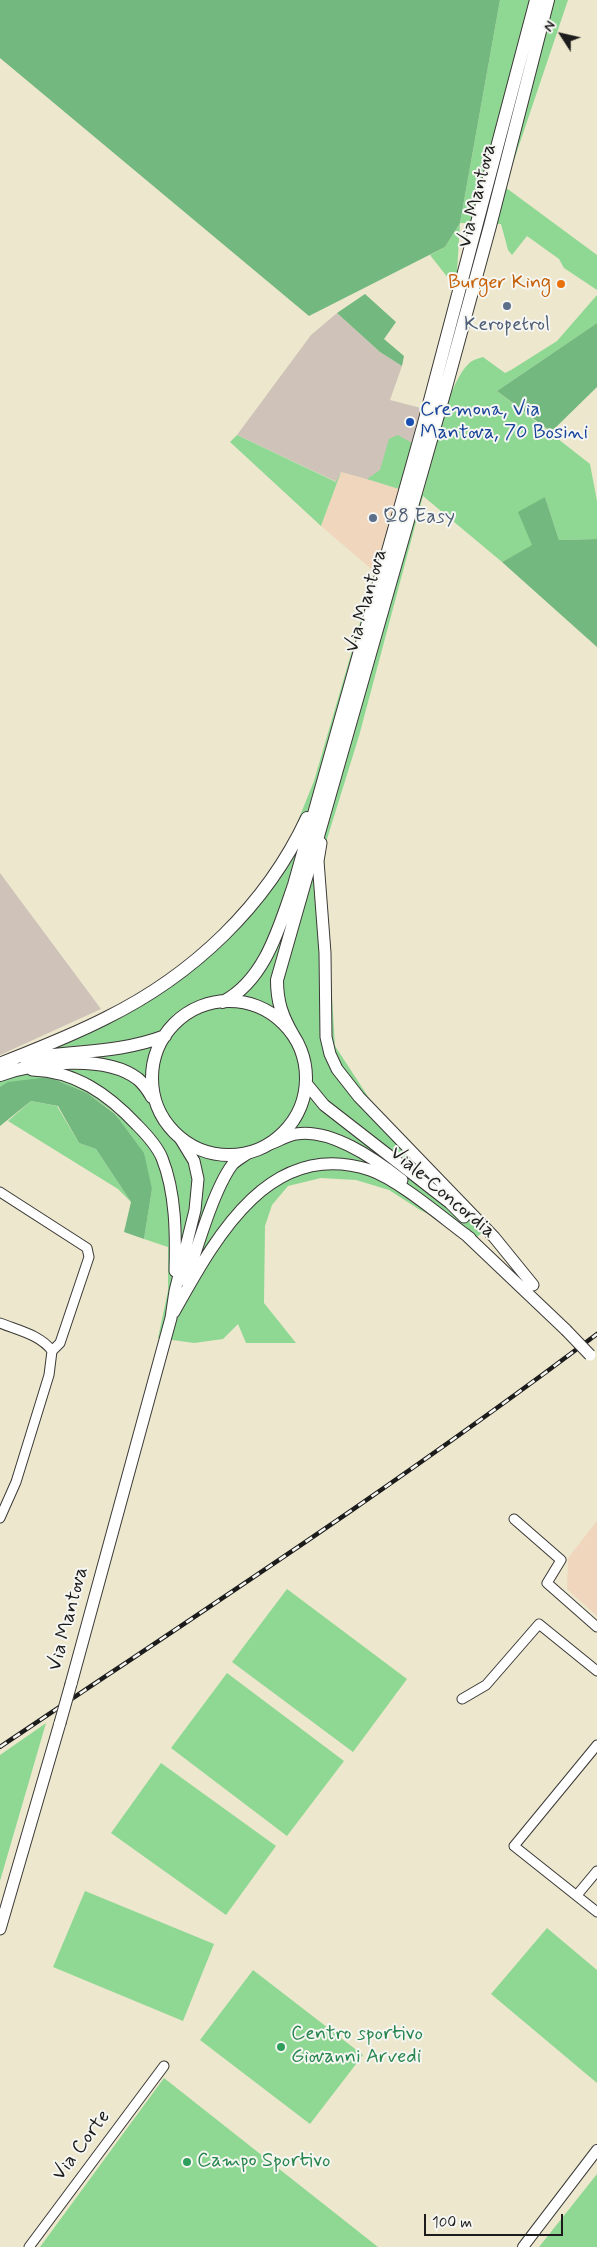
<!DOCTYPE html>
<html>
<head>
<meta charset="utf-8">
<style>
	body { margin:0 }
	#map { position:relative; width:597px; height:2247px; overflow:hidden; background:#ede7cd; font-family:Mynerve,sans-serif }
	canvas { display:block }
	.north { position:absolute; left:537px; top:10px; width:50px; height:50px; -webkit-text-stroke:4px #f6f6f2; paint-order:stroke; rotate:305deg; font-size:14px; font-weight:700; line-height:20px; text-align:center; color:#1c1c1c }
	.north::after { content:''; display:block; margin:auto; width:18px; height:22px; background:#1c1c1c; clip-path:polygon(50% 0,100% 100%,50% 72%,0 100%) }
	.scale { position:absolute; left:424px; top:2214px; width:139px; height:22px; box-sizing:border-box; border:2px solid #1c1c1c; border-top:0; padding-left:6px; font-size:15px; line-height:18px; white-space:nowrap; color:#1c1c1c; -webkit-text-stroke:4px #f6f6f2; paint-order:stroke }
</style>
</head>
<body>
<div id="map">
<canvas width="597" height="2247"></canvas>
<div class="north">N</div>
<div class="scale">100 m</div>
</div>
<script>
const ctx = document.querySelector('canvas').getContext('2d');
ctx.lineJoin = 'round';
function fillPath(path, color) {
  ctx.fillStyle = color;
  ctx.fill(path, 'evenodd');
}
function strokePath(path, color, width, dash) {
  ctx.strokeStyle = color;
  ctx.lineWidth = width;
  ctx.lineCap = dash ? 'butt' : 'round';
  ctx.setLineDash(dash || []);
  ctx.stroke(path);
}
function label(font, color, halo, rows, align = 'center') {
  ctx.font = font + ' Mynerve,sans-serif';
  ctx.lineWidth = 4;
  ctx.setLineDash([]);
  ctx.textBaseline = 'middle';
  ctx.strokeStyle = halo;
  ctx.fillStyle = color;
  for (const [text, x, y, turn = 0] of rows) {
    ctx.save();
    ctx.translate(x, y);
    ctx.rotate((+turn || 0) * Math.PI / 180);
    ctx.textAlign = isNaN(turn) ? turn : align;
    if (halo) ctx.strokeText(text, 0, 0);
    ctx.fillText(text, 0, 0);
    ctx.restore();
  }
}
fillPath(new Path2D(`
	M 341,472 L 399,488 L 375,572 L 321,526 Z
	M 597,1521 L 597,1616 L 567,1589 L 568,1558 Z`), '#f0d6bc');
fillPath(new Path2D(`
	M 337,313 L 380,352 L 402,366 L 390,400 L 421,408 L 399,488 L 341,472 L 337,482 L 237,435 L 311,335 Z
	M 0,873 L 101,1009 L 0,1055 Z`), '#cec2b9');
fillPath(new Path2D(`
	M 500,0 L 568,0 L 505,187 L 597,255 L 597,290 L 564,268 L 559,259 L 527,236 L 512,255 L 508,250 L 501,224 L 460,223 L 456,288 L 430,255 L 445,247 L 460,223 Z
	M 597,295 L 597,323 L 497,391 L 590,464 L 597,501 L 597,539 L 559,540 L 545,497 L 533,545 L 502,562 L 423,496 L 359,736 L 327,839 L 324,865 L 335,1046 L 369,1098 L 484,1231 L 477,1237 L 420,1210 L 389,1190 L 356,1180 L 321,1178 L 288,1186 L 272,1205 L 265,1226 L 264,1303 L 296,1343 L 246,1343 L 238,1324 L 223,1339 L 194,1343 L 158,1338 L 168,1291 L 168,1247 L 144,1239 L 152,1189 L 116,1114 L 87,1093 L 49,1077 L 0,1087 L 0,1072 L 134,1008 L 258,903 L 291,838 L 314,781 L 399,489 L 367,479 L 380,470 L 389,439 L 398,435 L 412,443 L 399,488 L 423,494 C 432,463 447,378 472,361 C 475,359 480,358 483,357 L 505,373 L 511,370 L 557,341 Z
	M 237,435 L 336,482 L 341,472 L 321,526 L 230,442 Z
	M 31,1101 L 57,1106 L 79,1143 L 96,1149 L 131,1202 L 118,1189 L 8,1121 Z
	M 287,1589 L 407,1679 L 353,1752 L 232,1662 Z
	M 227,1673 L 344,1761 L 287,1836 L 171,1748 Z
	M 46,1723 L 0,1881 L 0,1755 Z
	M 161,1763 L 276,1846 L 226,1915 L 111,1833 Z
	M 85,1891 L 214,1944 L 183,2021 L 53,1967 Z
	M 547,1928 L 597,1970 L 597,2083 L 491,1994 Z
	M 253,1970 L 363,2055 L 310,2124 L 200,2040 Z
	M 164,2078 L 378,2247 L 40,2247 Z
	M 597,2174 L 597,2247 L 539,2247 Z`), '#8fd894');
fillPath(new Path2D(`
	M 0,0 L 500,0 L 460,223 L 445,247 L 309,316 L 0,58 Z
	M 365,294 L 396,322 L 384,339 L 404,356 L 402,366 L 380,352 L 337,313 Z
	M 597,323 L 597,387 L 551,432 L 497,391 Z
	M 545,497 L 559,540 L 597,539 L 597,647 L 502,562 L 532,545 L 518,512 Z
	M 49,1077 L 87,1093 L 115,1114 L 144,1153 L 152,1189 L 144,1239 L 124,1232 L 131,1202 L 96,1149 L 79,1143 L 58,1106 L 31,1101 L 0,1126 L 0,1087 L 8,1082 Z`), '#73b87e');
const minor = new Path2D(`
	M 0,1192 L 87,1248 L 89,1257 L 60,1343 L 52,1351
	M 0,1323 C 17,1330 41,1335 52,1351 L 49,1375 L 16,1482 L 0,1518
	M 514,1519 L 561,1560 L 547,1583 L 597,1627
	M 462,1699 L 486,1685 L 539,1624 L 597,1671
	M 597,1745 L 514,1846 L 597,1912
	M 577,1895 L 597,1871
	M 29,2247 L 164,2066`);
const tertiary = new Path2D(`
	M 523,2247 L 597,2150`);
const secondary = new Path2D(`
	M 321,843 L 318,861 L 325,953 L 326,1037 L 330,1054 L 337,1069 L 359,1097 L 494,1237 L 533,1285
	M 32,1070 C 75,1071 108,1094 137,1125 C 146,1134 157,1146 162,1158 C 176,1193 176,1235 175,1271
	M 306,1083 L 324,1105 L 450,1203 L 464,1217
	M 270,1144 C 278,1141 287,1136 296,1134 C 331,1128 375,1159 402,1180
	M 465,1234 L 566,1330
	M 186,1281 C 197,1249 213,1191 232,1165 C 236,1160 243,1157 248,1153
	M 174,1312 C 215,1239 269,1137 370,1170 C 399,1180 444,1219 470,1238
	M 71,1684 L 171,1318 L 175,1291 L 195,1210 L 198,1179 L 194,1161 L 180,1138
	M 0,1929 L 60,1723`);
const primary = new Path2D(`
	M152 1078a77 77 0 1 1 154 0a77 77 0 1 1-154 0Z
	M 223,1002 C 265,980 279,928 294,885 L 423,427 L 536,0
	M 293,1035 C 282,1016 277,1002 277,980 L 446,387 L 490,226 L 548,0
	M 25,1059 C 74,1050 117,1054 165,1036
	M 2,1063 C 37,1049 73,1035 106,1018 C 193,975 266,906 307,818
	M 0,1075 C 36,1062 106,1054 138,1079 C 144,1084 148,1090 152,1097`);
strokePath(minor, '#3b3a37', 11);
strokePath(tertiary, '#3b3a37', 12);
strokePath(secondary, '#3b3a37', 13);
strokePath(primary, '#3b3a37', 14);
strokePath(minor, '#fff', 9);
strokePath(tertiary, '#fff', 10);
strokePath(secondary, '#fff', 11);
strokePath(primary, '#fff', 12);
const rail = new Path2D(`
	M 0,1747 C 201,1612 404,1480 597,1334`);
strokePath(rail, '#1c1c1c', 4.5);
strokePath(rail, '#f6f6f2', 2.5, [8]);
const secondaryBridge = new Path2D(`
	M 566,1330 L 590,1355
	M 60,1723 L 71,1684`);
strokePath(secondaryBridge, '#3b3a37', 13, []);
strokePath(secondaryBridge, '#fff', 11);
for (const [x, y, r, color] of [
	[561,284,5,"#e8710a"],
	[507,306,5,"#5c6f8a"],
	[410,422,5,"#1a4fb4"],
	[373,518,5,"#5c6f8a"],
	[281,2047,5,"#2e9e5b"],
	[187,2162,5,"#2e9e5b"]
]) {
  const dot = new Path2D();
  dot.arc(x, y, r, 0, 2 * Math.PI);
  ctx.fillStyle = color;
  ctx.fill(dot);
  strokePath(dot, '#f6f6f2', 2);
}
label('20px', '#1c1c1c', '#f6f6f2', [
	["Via Mantova",478,196,-76],
	["Via Mantova",367,601,-74],
	["Viale Concordia",442,1193,40],
	["Via Mantova",69,1619,-75],
	["Via Corte",82,2146,-53]
]);
label('20px', '#c56008', '#f6f6f2', [
	["Burger King",551,284]
], 'right');
label('20px', '#4e5e75', '#f6f6f2', [
	["Keropetrol",507,326],
	["Q8 Easy",383,518,"left"]
]);
label('20px', '#164399', '#f6f6f2', [
	["Cremona, Via",420,411],
	["Mantova, 70 Bosini",420,434]
], 'left');
label('20px', '#27864d', '#f6f6f2', [
	["Centro sportivo",291,2035],
	["Giovanni Arvedi",291,2058],
	["Campo Sportivo",197,2162]
], 'left');
</script>
</body>
</html>
